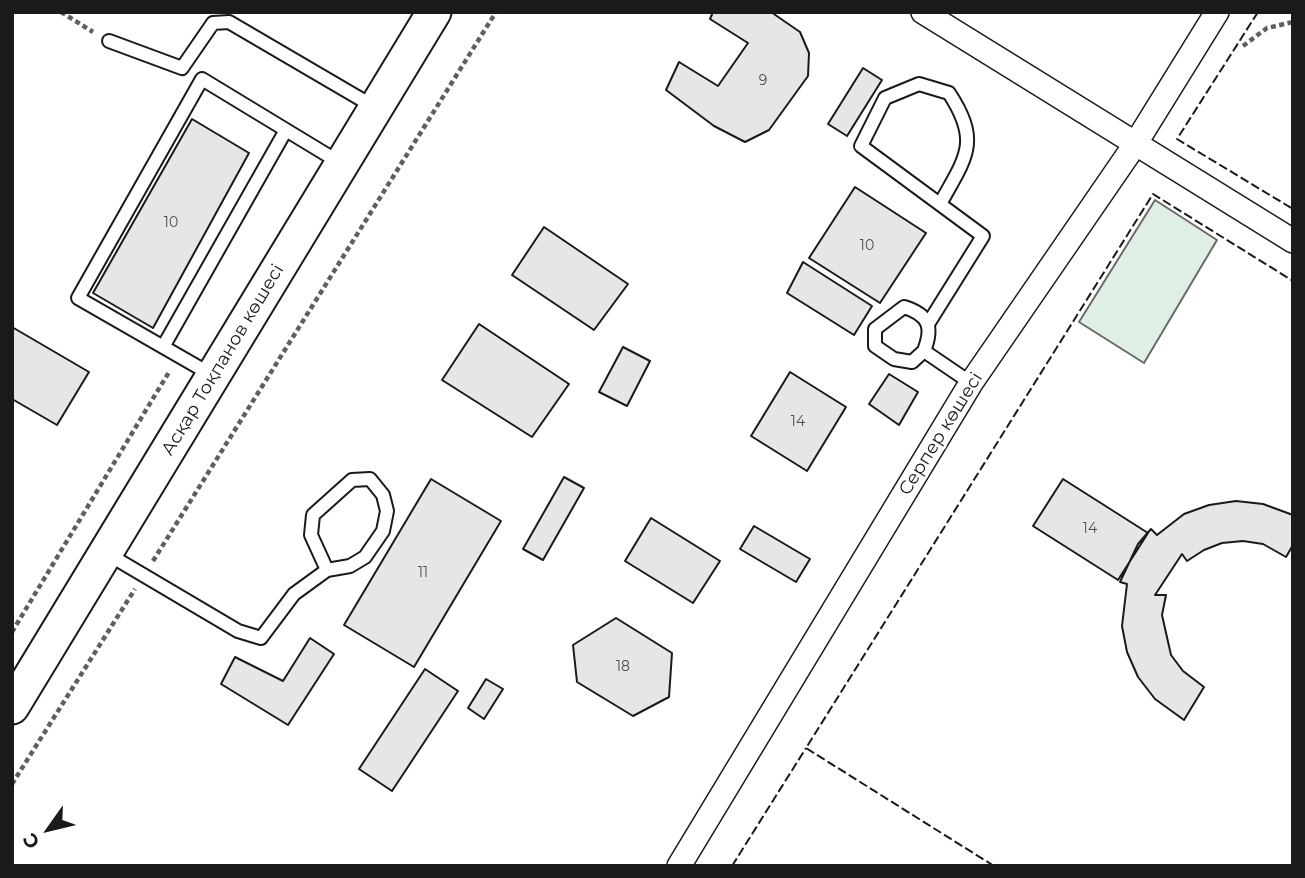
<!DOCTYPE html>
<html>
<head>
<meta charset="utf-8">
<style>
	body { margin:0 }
	#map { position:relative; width:1305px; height:878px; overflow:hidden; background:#fff; font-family:Montserrat,sans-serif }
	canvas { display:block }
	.frame { position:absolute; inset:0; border:14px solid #1a1a1a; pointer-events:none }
	.north { position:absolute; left:14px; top:794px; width:70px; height:70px; -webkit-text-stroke:5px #fff; paint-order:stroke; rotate:236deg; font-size:19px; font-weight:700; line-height:28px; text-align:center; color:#1a1a1a }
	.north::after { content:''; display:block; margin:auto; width:24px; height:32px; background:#1a1a1a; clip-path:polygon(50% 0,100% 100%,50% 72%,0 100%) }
</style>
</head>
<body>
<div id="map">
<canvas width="1305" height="878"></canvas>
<div class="frame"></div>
<div class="north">С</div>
</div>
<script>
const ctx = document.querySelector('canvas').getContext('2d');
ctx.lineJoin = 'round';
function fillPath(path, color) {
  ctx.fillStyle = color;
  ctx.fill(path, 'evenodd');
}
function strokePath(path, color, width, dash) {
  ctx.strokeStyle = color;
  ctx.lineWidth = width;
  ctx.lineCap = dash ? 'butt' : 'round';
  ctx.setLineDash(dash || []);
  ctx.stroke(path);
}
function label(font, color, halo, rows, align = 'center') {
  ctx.font = font + ' Montserrat,sans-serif';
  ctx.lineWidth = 5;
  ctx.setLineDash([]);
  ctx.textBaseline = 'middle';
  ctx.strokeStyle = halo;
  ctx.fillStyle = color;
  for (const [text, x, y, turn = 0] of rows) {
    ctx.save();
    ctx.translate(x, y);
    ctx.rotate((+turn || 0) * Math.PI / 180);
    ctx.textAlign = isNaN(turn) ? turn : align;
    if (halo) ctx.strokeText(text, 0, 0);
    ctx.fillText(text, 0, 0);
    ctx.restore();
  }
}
const green = new Path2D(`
	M 1155,200 L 1217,240 L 1144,363 L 1079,322 Z`);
fillPath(green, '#e0efe3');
strokePath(green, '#6a6a6a', 2);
const building = new Path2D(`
	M 713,12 L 771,12 L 800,32 L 809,53 L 808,76 L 769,130 L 745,142 L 714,126 L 666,90 L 679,62 L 718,86 L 748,43 L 710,19 Z
	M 863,68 L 882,80 L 847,136 L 828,124 Z
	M 192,119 L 249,153 L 153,328 L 93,293 Z
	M 855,187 L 926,233 L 880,303 L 809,258 Z
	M 544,227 L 628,284 L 594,330 L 512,275 Z
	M 803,262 L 872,306 L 854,335 L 787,293 Z
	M 479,324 L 569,384 L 532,437 L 442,380 Z
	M 12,327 L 89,372 L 57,425 L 12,399 Z
	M 623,347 L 650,361 L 627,406 L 599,392 Z
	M 790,372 L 846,407 L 807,471 L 751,436 Z
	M 889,374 L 918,392 L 899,425 L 869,404 Z
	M 564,477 L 584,488 L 543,560 L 523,549 Z
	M 431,479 L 501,521 L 414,667 L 344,625 Z
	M 1063,479 L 1148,533 L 1118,580 L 1033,526 Z
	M 1236,501 L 1263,504 L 1293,515 L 1293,545 L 1286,557 L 1263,544 L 1243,541 L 1222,543 L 1204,550 L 1187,561 L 1182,554 L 1155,595 L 1166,595 L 1162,615 L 1171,655 L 1183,671 L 1204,687 L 1184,720 L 1155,699 L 1138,677 L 1127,652 L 1122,626 L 1127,584 L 1120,582 L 1138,544 L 1151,529 L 1157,535 L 1184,514 L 1209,505 Z
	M 651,518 L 720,561 L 693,603 L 625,561 Z
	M 754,526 L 810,559 L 796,582 L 740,549 Z
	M 616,618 L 672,653 L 669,697 L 633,716 L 577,682 L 573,645 Z
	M 310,638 L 334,654 L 288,725 L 221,684 L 235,657 L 283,681 Z
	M 425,669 L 458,691 L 392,791 L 359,769 Z
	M 486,679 L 503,689 L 484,719 L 468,708 Z`);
fillPath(building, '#e6e6e6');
strokePath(building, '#1a1a1a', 2);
const lane = new Path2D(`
	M 109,41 L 182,68 L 213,23 L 229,22 L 376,108
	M 928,324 L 983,236 L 861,146 L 885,98 L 919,84 L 949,93 C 981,142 966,157 940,204
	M 163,347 L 286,130
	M 924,351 C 933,328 930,315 904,307 L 875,329 L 875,346 L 894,359 L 912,362 L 924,351 L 971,383
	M 212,375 L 78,298 L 202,79 L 342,164
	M 106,553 L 238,631 L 261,638 L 294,594 L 327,570 L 350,566 L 365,557 L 383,531 L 387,511 L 383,495 L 370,479 L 352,480 L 313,515 L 311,535 L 327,570`);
const street = new Path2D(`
	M 923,12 L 1293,241
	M 679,866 L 971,383 L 1134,146 L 1217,12`);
const secondary = new Path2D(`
	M 12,707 L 434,12`);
strokePath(lane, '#1a1a1a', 16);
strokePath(street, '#1a1a1a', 26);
strokePath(secondary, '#1a1a1a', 37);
strokePath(new Path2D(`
	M 61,12 L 93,32
	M 1243,46 L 1267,28 L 1293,22
	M 153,561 L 496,12
	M 12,632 L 169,372
	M 12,784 L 135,589`), '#5f5f5f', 4.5, [5, 3.5]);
strokePath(lane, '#fff', 12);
strokePath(street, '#fff', 23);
strokePath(secondary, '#fff', 33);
strokePath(new Path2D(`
	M 1258,12 L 1177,139 L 1293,209
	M 732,866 L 806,748
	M 994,866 L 806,748 L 1153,194 L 1293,281`), '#1a1a1a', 2, [9, 3.5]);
label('14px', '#4d4d4d', null, [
	["9",763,81],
	["10",171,223],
	["10",867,246],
	["14",798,422],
	["14",1090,529],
	["11",423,573],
	["18",623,667]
]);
label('18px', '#1a1a1a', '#fff', [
	["Асқар Тоқпанов көшесі",223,360,-59],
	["Серпер көшесі",941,434,-58]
]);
</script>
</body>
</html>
